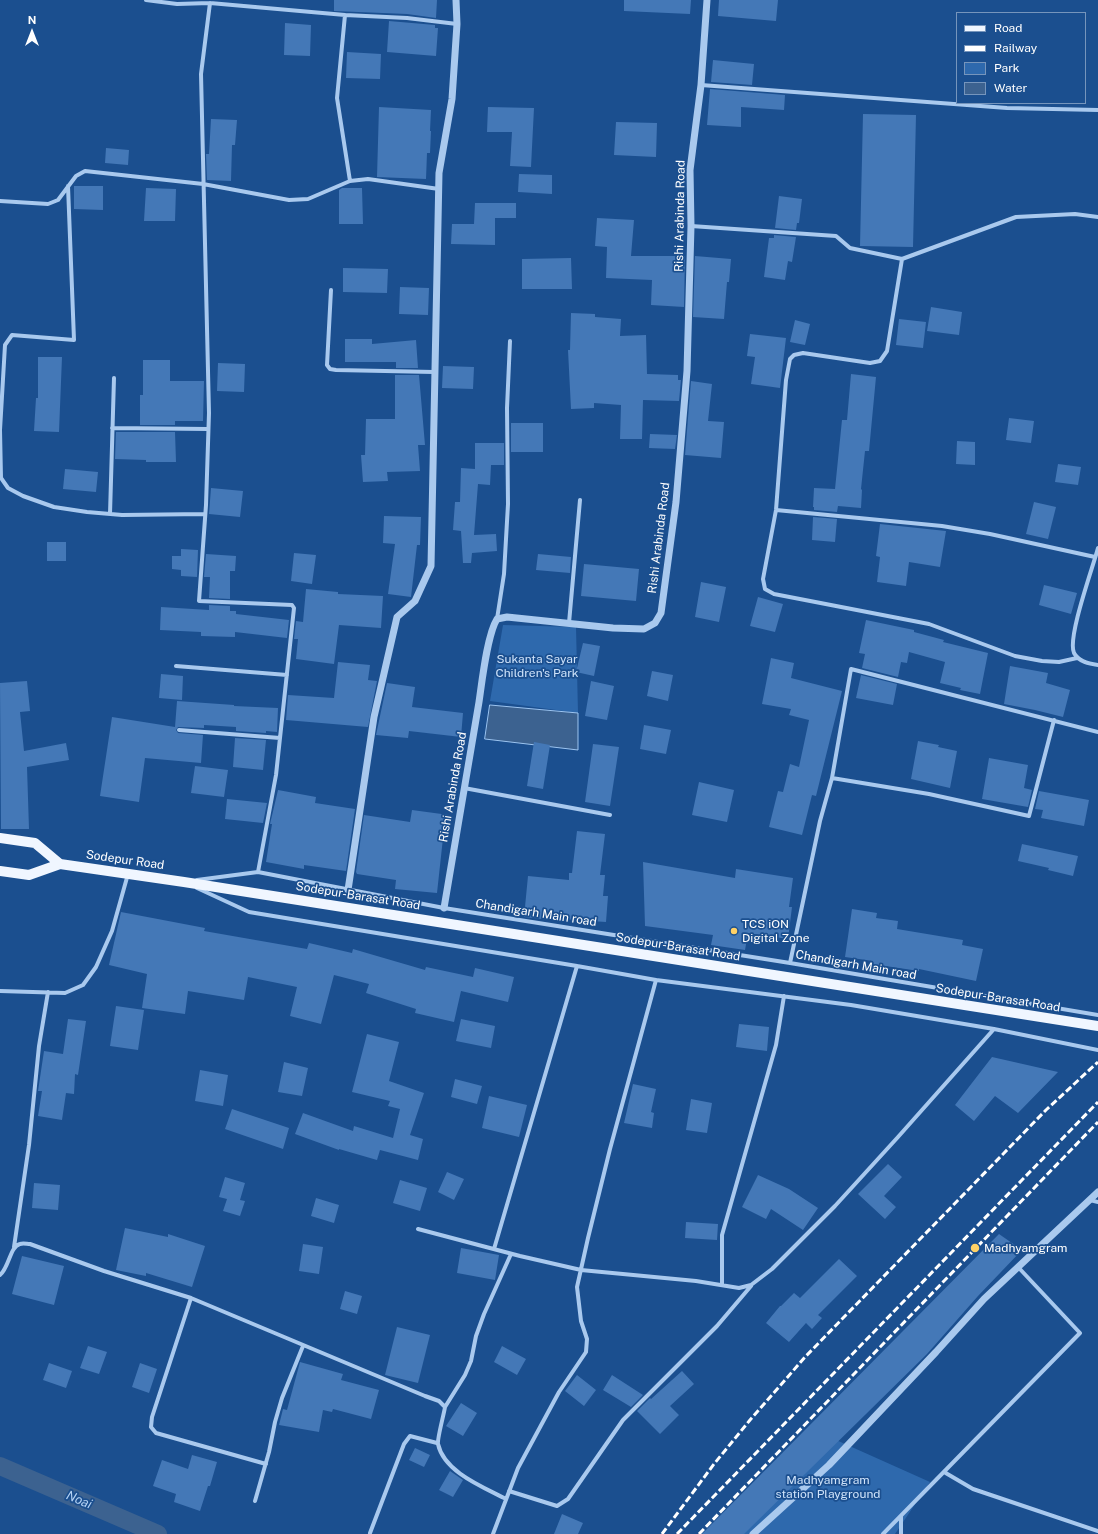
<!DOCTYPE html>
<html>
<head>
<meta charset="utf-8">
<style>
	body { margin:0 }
	#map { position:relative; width:1098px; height:1534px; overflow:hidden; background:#1b4f8f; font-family:"Public Sans",sans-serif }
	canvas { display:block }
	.legend { position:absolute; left:956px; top:12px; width:130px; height:92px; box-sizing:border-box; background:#1b4f8f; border:1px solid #7695bc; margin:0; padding:5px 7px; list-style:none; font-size:12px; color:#fff }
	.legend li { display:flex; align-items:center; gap:8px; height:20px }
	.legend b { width:20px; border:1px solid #7695bc }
	.north { position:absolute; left:12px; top:12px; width:40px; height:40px; -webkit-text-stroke:3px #1b4f8f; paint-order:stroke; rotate:0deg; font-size:11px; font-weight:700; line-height:16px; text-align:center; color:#fff }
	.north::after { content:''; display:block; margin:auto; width:14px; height:18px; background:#fff; clip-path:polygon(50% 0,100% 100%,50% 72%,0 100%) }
</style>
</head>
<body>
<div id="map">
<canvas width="1098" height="1534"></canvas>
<ul class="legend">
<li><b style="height:5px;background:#f0f6ff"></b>Road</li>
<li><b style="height:5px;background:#fff"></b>Railway</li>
<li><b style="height:11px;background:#2e69ad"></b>Park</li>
<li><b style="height:11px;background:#3c6290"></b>Water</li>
</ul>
<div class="north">N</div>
</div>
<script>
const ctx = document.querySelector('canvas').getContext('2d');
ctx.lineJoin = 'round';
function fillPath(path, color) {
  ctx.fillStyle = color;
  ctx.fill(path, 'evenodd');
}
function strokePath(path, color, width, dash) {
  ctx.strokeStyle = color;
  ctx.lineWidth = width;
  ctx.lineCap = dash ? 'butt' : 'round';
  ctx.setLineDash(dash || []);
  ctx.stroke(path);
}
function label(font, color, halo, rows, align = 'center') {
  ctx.font = font + ' "Public Sans",sans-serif';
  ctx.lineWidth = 3.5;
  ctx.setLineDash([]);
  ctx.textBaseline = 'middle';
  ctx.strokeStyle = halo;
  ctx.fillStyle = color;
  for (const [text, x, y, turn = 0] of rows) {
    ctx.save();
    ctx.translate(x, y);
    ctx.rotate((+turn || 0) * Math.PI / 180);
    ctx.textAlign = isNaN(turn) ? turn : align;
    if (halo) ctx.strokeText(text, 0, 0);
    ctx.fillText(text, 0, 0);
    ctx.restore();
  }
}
fillPath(new Path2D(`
	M 503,625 L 576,627 L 578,713 L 490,701 Z
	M 816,1431 L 930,1482 L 895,1534 L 742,1534 Z`), '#2e69ad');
const water = new Path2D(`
	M 490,705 L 578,713 L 578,750 L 485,739 Z`);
fillPath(water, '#3c6290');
strokePath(water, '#9cc4f0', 1);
strokePath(new Path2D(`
	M 0,1466 L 158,1534`), '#3c6290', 18);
fillPath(new Path2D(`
	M 334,0 L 437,0 L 436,18 L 407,14 L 334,11 Z
	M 624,0 L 691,0 L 690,14 L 624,11 Z
	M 719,0 L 778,0 L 776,21 L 718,16 Z
	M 389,21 L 435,25 L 435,28 L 438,28 L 436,56 L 387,52 Z
	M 285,23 L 311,25 L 310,56 L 284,55 Z
	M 347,52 L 381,54 L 380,79 L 346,78 Z
	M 713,60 L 754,64 L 752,85 L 711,82 Z
	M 710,89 L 785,95 L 784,110 L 741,107 L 741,127 L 707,125 Z
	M 379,107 L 431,110 L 430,131 L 431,131 L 430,153 L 427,153 L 426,179 L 377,177 Z
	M 488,107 L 534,108 L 531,167 L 510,166 L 512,132 L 487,132 Z
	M 863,114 L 916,115 L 913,247 L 860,246 Z
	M 211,119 L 237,120 L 235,145 L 232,145 L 231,181 L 207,180 L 206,154 L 209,154 Z
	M 616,122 L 657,123 L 656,157 L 614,155 Z
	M 106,148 L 129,150 L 128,165 L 105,163 Z
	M 519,174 L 552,175 L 552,194 L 518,192 Z
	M 74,186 L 103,186 L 103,210 L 74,209 Z
	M 146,188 L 176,189 L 175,221 L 144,221 Z
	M 342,188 L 362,188 L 363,224 L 339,224 L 339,190 Z
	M 779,196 L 802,199 L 799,223 L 797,223 L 796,230 L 775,228 Z
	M 475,203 L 516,203 L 516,218 L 495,218 L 495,245 L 451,244 L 452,224 L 474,224 Z
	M 597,218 L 634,220 L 631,256 L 685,256 L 684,307 L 651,305 L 652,280 L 606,278 L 607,247 L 595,246 Z
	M 774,235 L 796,237 L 792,262 L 788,261 L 785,280 L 764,277 L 769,238 L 774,238 Z
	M 695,256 L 731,259 L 729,282 L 727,282 L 724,319 L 693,317 Z
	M 571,258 L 572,289 L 522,289 L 522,259 Z
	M 343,268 L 388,269 L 387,293 L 343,292 Z
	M 400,287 L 429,288 L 428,315 L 399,314 Z
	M 931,307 L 962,312 L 959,335 L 927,331 Z
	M 571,313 L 595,314 L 595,317 L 621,319 L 620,336 L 646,335 L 647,374 L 678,375 L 678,380 L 681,380 L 679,401 L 643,400 L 642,439 L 620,439 L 621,405 L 594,403 L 594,408 L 571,409 L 568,350 L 570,350 Z
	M 899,319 L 926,322 L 923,348 L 896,345 Z
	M 795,320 L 810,324 L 805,345 L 790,342 Z
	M 750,334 L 786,338 L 780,388 L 751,384 L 755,357 L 747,356 Z
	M 345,339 L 372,339 L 372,344 L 416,340 L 418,368 L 396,368 L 396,362 L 345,362 Z
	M 38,357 L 62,357 L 59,432 L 34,431 L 36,398 L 38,398 Z
	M 143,360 L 170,360 L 170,381 L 204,381 L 203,421 L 175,421 L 175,425 L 140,425 L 140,395 L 143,395 Z
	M 218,363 L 245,364 L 244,392 L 217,391 Z
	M 443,366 L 474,367 L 473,389 L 442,388 Z
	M 851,374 L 876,377 L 869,451 L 865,451 L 861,489 L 862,490 L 861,508 L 838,506 L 837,512 L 814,510 L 814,507 L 813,507 L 814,488 L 835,489 L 842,420 L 847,420 Z
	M 395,375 L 419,375 L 425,445 L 418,445 L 420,471 L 387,472 L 388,481 L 363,482 L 361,455 L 365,455 L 366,419 L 395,419 Z
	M 691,381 L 712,384 L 708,421 L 724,422 L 721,458 L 685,455 Z
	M 1009,418 L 1034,421 L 1031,443 L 1006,440 Z
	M 511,423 L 543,423 L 543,452 L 511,452 Z
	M 116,432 L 175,432 L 176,462 L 146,462 L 146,460 L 115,459 Z
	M 650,434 L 677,435 L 675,449 L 649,448 Z
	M 957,441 L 975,442 L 975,465 L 956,464 Z
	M 475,443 L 504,443 L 504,465 L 491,465 L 490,485 L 478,484 L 474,535 L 496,534 L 497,551 L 472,553 L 471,563 L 463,563 L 461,531 L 453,530 L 455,502 L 460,502 L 461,468 L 475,469 Z
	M 1058,464 L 1081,467 L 1078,485 L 1055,482 Z
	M 65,469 L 98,472 L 96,492 L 63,489 Z
	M 211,488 L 243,491 L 240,517 L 209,514 Z
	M 1034,502 L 1056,507 L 1048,539 L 1026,534 Z
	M 384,516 L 421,517 L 420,545 L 417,545 L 411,597 L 388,594 L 395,544 L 383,543 Z
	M 813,517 L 837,519 L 835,542 L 812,540 Z
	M 880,524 L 946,531 L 940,567 L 909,562 L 906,586 L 877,582 L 880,557 L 876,556 Z
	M 47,542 L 66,542 L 66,561 L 47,561 Z
	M 181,549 L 198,550 L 197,577 L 181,576 L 181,570 L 172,569 L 172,556 L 181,556 Z
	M 294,553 L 316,555 L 312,584 L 291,581 Z
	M 206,554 L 236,556 L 235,571 L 230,571 L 230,599 L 209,598 L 210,577 L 204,577 Z
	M 538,554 L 571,557 L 570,573 L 536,570 Z
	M 584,564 L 639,569 L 636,601 L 581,596 Z
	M 701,582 L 726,587 L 719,622 L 695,617 Z
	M 1044,585 L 1077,593 L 1071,614 L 1039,605 Z
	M 306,589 L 338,592 L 338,594 L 383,596 L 381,628 L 339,625 L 334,664 L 296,659 L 298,639 L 294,639 L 296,621 L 303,622 Z
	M 758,597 L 783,604 L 775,632 L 750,626 Z
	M 209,605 L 230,606 L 230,611 L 236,611 L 236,614 L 289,620 L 287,638 L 235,632 L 235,637 L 201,636 L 201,632 L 160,630 L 161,607 L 209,610 Z
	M 866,620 L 914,630 L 914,632 L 944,640 L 943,642 L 988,653 L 980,694 L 960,690 L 961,688 L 940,683 L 945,662 L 909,652 L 907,663 L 901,662 L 898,677 L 862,668 L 865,654 L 859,653 Z
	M 583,643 L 600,646 L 594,676 L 576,672 Z
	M 771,658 L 794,663 L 791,678 L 842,691 L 816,796 L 812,795 L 802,835 L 769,827 L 778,791 L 783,792 L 790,764 L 799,767 L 809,720 L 789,715 L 791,709 L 762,704 Z
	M 338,662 L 370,665 L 368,680 L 377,681 L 368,727 L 286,720 L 288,695 L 334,698 Z
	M 1010,666 L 1048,673 L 1046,683 L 1070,690 L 1063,717 L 1035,710 L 1004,704 Z
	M 652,671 L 673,675 L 668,701 L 647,696 Z
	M 161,674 L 183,676 L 182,700 L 159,698 Z
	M 861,675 L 897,684 L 893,705 L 856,698 Z
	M 27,681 L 30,711 L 20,712 L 24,751 L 66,743 L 69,760 L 27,767 L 29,829 L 1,829 L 0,683 Z
	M 591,681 L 614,686 L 607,720 L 585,716 Z
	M 387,683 L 415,687 L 412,707 L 463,713 L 461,737 L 409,731 L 408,738 L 376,735 Z
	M 177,701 L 234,705 L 234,706 L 278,708 L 277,732 L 266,731 L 266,733 L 236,731 L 236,727 L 204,725 L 204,728 L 178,727 L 176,730 L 178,733 L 203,735 L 201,763 L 145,758 L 139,802 L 100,796 L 112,717 L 175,727 Z
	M 644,725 L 671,730 L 666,754 L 640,749 Z
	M 235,738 L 266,740 L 263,770 L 233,767 Z
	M 918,741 L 939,745 L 938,747 L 957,751 L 950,788 L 911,779 Z
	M 534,742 L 550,745 L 543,789 L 527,786 Z
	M 593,744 L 619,747 L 610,806 L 585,802 Z
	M 989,758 L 1028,765 L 1024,788 L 1032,790 L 1028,807 L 982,799 Z
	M 195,766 L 228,770 L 224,797 L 191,793 Z
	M 699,782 L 734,790 L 727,822 L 692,815 Z
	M 278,790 L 316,797 L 315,803 L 355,809 L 346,871 L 304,865 L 304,869 L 266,862 L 272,824 L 270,824 Z
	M 1039,791 L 1089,800 L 1084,826 L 1041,818 L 1043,810 L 1035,809 Z
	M 227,799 L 267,803 L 263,823 L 225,819 Z
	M 412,810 L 449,815 L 446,839 L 443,838 L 437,893 L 395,889 L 396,880 L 357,874 L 356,872 L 364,815 L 410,822 Z
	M 577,831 L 605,834 L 600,875 L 605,875 L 603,896 L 608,896 L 606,922 L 561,919 L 561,921 L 524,917 L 528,876 L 569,880 L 569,873 L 572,873 Z
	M 1022,844 L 1078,856 L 1073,876 L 1048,870 L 1049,868 L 1018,861 Z
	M 643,862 L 735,878 L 736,869 L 793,878 L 789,907 L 792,907 L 788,939 L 748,933 L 745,950 L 711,945 L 713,935 L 645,926 Z
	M 852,909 L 877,913 L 876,918 L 898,921 L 897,929 L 963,940 L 962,945 L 983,949 L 976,981 L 919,969 L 919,971 L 872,964 L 873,961 L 845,957 Z
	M 121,912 L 205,928 L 204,931 L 307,949 L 309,943 L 352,953 L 353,949 L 425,970 L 426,967 L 473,977 L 475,968 L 514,977 L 508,1002 L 461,991 L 454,1022 L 415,1013 L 416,1009 L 366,993 L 369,984 L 334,975 L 321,1024 L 290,1016 L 297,987 L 248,977 L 244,1000 L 188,991 L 185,1014 L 142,1008 L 147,974 L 109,965 Z
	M 116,1006 L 144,1010 L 138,1050 L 110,1046 Z
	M 68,1019 L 86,1021 L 78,1075 L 75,1074 L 74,1094 L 66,1093 L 62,1120 L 38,1116 L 42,1091 L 38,1091 L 44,1051 L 63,1054 Z
	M 461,1019 L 495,1026 L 491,1048 L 456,1041 Z
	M 739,1024 L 769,1027 L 767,1051 L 736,1047 Z
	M 367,1034 L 399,1042 L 389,1081 L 424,1093 L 410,1135 L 423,1139 L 418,1160 L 380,1150 L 377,1160 L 339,1149 L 339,1150 L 295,1134 L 303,1113 L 353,1131 L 354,1126 L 393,1138 L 400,1109 L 388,1106 L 390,1101 L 352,1092 Z
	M 992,1057 L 1058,1072 L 1018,1113 L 995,1096 L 974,1121 L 955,1105 Z
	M 284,1062 L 308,1068 L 302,1096 L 278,1092 Z
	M 200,1070 L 228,1075 L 223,1106 L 195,1101 Z
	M 455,1079 L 482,1086 L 477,1104 L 451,1097 Z
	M 633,1084 L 656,1089 L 651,1112 L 654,1113 L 652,1128 L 624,1123 Z
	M 489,1096 L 527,1105 L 519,1137 L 482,1128 Z
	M 691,1099 L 712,1103 L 707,1133 L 686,1130 Z
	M 232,1109 L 289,1128 L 283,1149 L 225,1129 Z
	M 888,1164 L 902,1177 L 884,1196 L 896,1207 L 885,1219 L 858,1194 Z
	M 447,1172 L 464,1179 L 454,1200 L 438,1192 Z
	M 758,1175 L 789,1189 L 818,1208 L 803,1230 L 771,1209 L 766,1219 L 742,1207 Z
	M 225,1177 L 245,1183 L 240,1200 L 245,1201 L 240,1216 L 223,1211 L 227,1199 L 219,1197 Z
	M 400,1180 L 427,1188 L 420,1211 L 393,1203 Z
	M 34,1183 L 60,1185 L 58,1210 L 32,1208 Z
	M 316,1198 L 339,1205 L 334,1223 L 311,1216 Z
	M 686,1222 L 718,1224 L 717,1240 L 685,1238 Z
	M 125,1228 L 168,1237 L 168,1234 L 205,1246 L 192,1287 L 146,1273 L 146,1276 L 116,1270 Z
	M 999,1234 L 1022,1250 L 978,1296 L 927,1354 L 744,1534 L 702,1534 Z
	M 303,1244 L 323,1247 L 319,1274 L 299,1271 Z
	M 461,1248 L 499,1255 L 495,1280 L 457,1273 Z
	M 22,1256 L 64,1266 L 54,1305 L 12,1294 Z
	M 839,1259 L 857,1276 L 818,1315 L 822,1318 L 812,1329 L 806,1323 L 789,1342 L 766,1323 L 780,1306 L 781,1306 L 794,1293 L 800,1298 Z
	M 345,1291 L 362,1296 L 357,1314 L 340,1309 Z
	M 397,1327 L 430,1335 L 418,1383 L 385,1375 Z
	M 88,1346 L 107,1352 L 99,1374 L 80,1368 Z
	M 502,1346 L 526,1359 L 517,1375 L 494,1362 Z
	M 300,1362 L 343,1374 L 341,1380 L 379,1390 L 371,1419 L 333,1409 L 332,1412 L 323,1410 L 319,1432 L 279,1425 L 283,1409 L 287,1410 Z
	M 49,1363 L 72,1371 L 66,1388 L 43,1380 Z
	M 140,1363 L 157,1369 L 149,1393 L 132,1387 Z
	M 682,1371 L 694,1384 L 670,1406 L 679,1415 L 660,1434 L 637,1411 L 650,1398 L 651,1399 Z
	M 577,1375 L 596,1390 L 584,1406 L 565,1391 Z
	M 612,1375 L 643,1395 L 631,1407 L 603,1390 Z
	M 461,1403 L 477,1413 L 463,1436 L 446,1426 Z
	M 415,1448 L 430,1455 L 424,1467 L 409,1460 Z
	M 192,1455 L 217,1462 L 210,1486 L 208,1486 L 200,1511 L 174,1502 L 176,1494 L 153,1486 L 162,1460 L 188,1469 Z
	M 450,1471 L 463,1480 L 453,1497 L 439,1490 Z
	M 562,1514 L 583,1523 L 578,1534 L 554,1534 Z`), '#4478b7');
strokePath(new Path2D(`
	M 146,0 L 177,4 L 210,3 L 345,15 L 407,18 L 457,24
	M 210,3 L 201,74 L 209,413 L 206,505 L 199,601 L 292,605 L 294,608 L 276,775 L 258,872
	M 345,15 L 337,98 L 350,181
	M 701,85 L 1007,108 L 1098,110
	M 68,186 L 74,340 L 12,335 L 5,345 L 0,430 L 1,478 L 8,488 L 23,496 L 54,507 L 87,512 L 122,515 L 205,514
	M 0,201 L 48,204 L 58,200 L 76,176 L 85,171 L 203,184 L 289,200 L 308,199 L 350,181 L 368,179 L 439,189
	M 691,226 L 836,236 L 850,248 L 902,259 L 1016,217 L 1075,214 L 1098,217
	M 902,259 L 887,351 L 880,361 L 870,363 L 803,353 L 794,355 L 790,359 L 786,380 L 776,510 L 763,579 L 765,589 L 774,594 L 929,624 L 1015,656 L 1042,661 L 1059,662 L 1077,658
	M 331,290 L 327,365 L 330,369 L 336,370 L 434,372
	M 112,428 L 208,429
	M 776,510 L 942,526 L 990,534 L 1095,557
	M 110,514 L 114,378
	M 1098,548 C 1093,567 1067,638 1074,653 C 1079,662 1089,664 1098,665
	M 497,619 L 504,574 L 508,504 L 507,408 L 510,341
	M 569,623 L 580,500
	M 176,666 L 287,675
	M 179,730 L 280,738
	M 832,778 L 851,669 L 1098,732
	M 464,788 L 610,815
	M 197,880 L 258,872 L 444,908 L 790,963 L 1098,1015
	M 197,888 L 249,912 L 577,966 L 656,980 L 851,1005 L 994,1029 L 1098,1050
	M 790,963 L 820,821 L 832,778 L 929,794 L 1029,816 L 1054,720
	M 0,991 L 65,993 L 83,985 L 96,967 L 112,931 L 128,874
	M 1090,1200 L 1098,1202
	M 418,1229 L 520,1256 L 581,1270 L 696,1281 L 739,1288 L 751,1285 L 772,1269 L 835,1206 L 898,1137 L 994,1029
	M 14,1247 L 29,1145 L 39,1046 L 48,992
	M 494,1249 L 577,966
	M 0,1275 C 9,1268 10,1246 20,1244 C 23,1243 27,1244 30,1244 L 104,1271 L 191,1298 L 425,1396 L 439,1401 L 445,1407 C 444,1414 437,1439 438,1444 C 444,1472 483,1487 506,1499
	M 722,1285 L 722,1235 L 776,1045 L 784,996
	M 191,1298 L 152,1417 L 151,1427 L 156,1433 L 266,1464
	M 445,1407 L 465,1375 L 471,1361 L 476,1336 L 484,1314 L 511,1254
	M 944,1472 L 973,1489 L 1098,1531
	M 509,1491 L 557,1506 L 568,1499 L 623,1420 L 717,1326 L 751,1286
	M 255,1501 L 269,1452 L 275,1422 L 282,1398 L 303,1346
	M 901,1516 L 901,1534
	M 370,1533 L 404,1444 L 410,1436 L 437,1443
	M 493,1534 L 518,1468 L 559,1392 L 586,1352 L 587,1339 L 581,1321 L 577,1287 L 588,1238 L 610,1149 L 656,980
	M 883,1534 L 1080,1333 L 1018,1267`), '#a9c9ee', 4);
strokePath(new Path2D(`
	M 348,890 L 374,717 L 397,617 L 415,601 L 431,566 L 439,173 L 452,99 L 457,24 L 456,0
	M 444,908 C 456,840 467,771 479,702 C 482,682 487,635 497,619 L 507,617 L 613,628 L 644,629 L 655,623 L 661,613 L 676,502 L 687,371 L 691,226 L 690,170 L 701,85 L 707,0
	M 753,1534 L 829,1465 L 936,1352 L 984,1299 L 1098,1192`), '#a9c9ee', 7);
strokePath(new Path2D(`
	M 0,838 L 35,843 L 60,864 L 184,882 L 1098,1026
	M 0,871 L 29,875 L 60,864`), '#f0f6ff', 10);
strokePath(new Path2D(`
	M 662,1534 L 714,1464 L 750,1420 L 806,1356 L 1046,1110 L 1098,1062
	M 677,1534 L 1098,1102
	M 699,1534 L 1098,1122`), '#fff', 3, [7, 3]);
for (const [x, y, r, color] of [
	[734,931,4,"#ffd166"],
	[975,1248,5,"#ffd166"]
]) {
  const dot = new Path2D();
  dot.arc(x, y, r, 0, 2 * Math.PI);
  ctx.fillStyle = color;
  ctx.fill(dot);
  strokePath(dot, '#1b4f8f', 1.5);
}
label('12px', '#fff', '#1b4f8f', [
	["Rishi Arabinda Road",680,216,-89],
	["Rishi Arabinda Road",659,538,-83],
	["Rishi Arabinda Road",453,787,-80],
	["Sodepur Road",125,860,8],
	["Sodepur-Barasat Road",358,896,9],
	["Chandigarh Main road",536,913,9],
	["Sodepur-Barasat Road",678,947,9],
	["Chandigarh Main road",856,965,10],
	["Sodepur-Barasat Road",998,998,9]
]);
label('12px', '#cfe3fa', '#1b4f8f', [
	["Sukanta Sayar",537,659],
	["Children's Park",537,673],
	["Madhyamgram",828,1480],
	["station Playground",828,1494]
]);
label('12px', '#fff', '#1b4f8f', [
	["TCS iON",742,924],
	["Digital Zone",742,938],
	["Madhyamgram",984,1248]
], 'left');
label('italic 13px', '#b5d3f5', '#1b4f8f', [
	["Noai",79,1500,23]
]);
</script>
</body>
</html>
